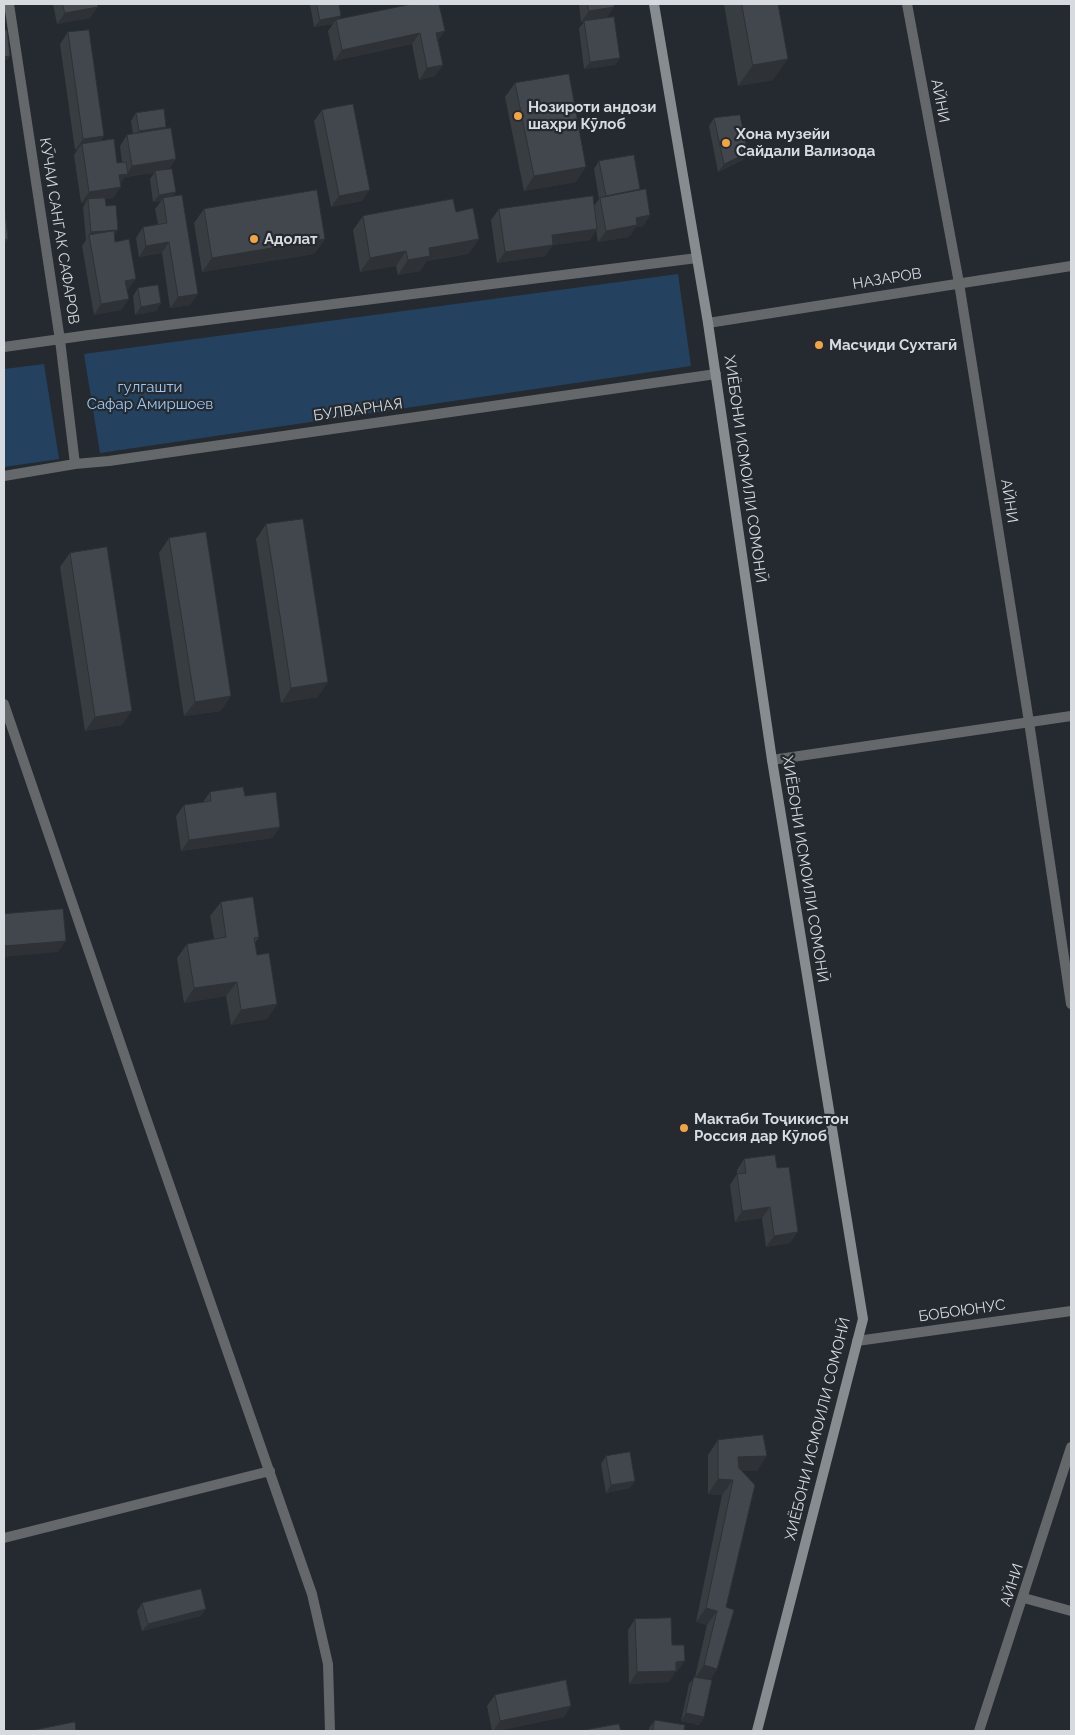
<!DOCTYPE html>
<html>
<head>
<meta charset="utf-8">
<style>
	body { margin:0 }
	#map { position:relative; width:1075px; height:1735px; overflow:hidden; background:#242a2f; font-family:Raleway,sans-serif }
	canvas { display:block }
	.frame { position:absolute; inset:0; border:5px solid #d7dade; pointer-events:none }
</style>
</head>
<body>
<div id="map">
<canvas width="1075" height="1735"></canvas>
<div class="frame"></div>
</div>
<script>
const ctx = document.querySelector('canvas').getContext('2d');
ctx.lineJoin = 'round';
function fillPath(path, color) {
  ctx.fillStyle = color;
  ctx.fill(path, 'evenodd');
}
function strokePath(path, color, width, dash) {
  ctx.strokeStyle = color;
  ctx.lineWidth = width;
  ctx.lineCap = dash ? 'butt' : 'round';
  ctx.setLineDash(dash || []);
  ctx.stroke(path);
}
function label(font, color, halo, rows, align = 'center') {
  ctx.font = font + ' Raleway,sans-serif';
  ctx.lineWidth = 4.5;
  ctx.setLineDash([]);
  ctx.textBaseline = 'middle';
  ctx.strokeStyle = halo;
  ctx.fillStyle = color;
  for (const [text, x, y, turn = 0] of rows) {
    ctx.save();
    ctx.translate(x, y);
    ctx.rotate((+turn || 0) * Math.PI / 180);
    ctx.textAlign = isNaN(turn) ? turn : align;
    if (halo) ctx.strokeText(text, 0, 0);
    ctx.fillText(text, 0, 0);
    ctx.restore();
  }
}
fillPath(new Path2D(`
	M 678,274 L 691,366 L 100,453 L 84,354 Z
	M 44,364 L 59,459 L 4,467 L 4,369 Z`), '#24425f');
strokePath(new Path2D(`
	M 907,4 L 959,283 L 1029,722 L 1071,1004
	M 708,323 L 1071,266
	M 4,704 L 144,1112 L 312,1594 L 328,1664 L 330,1731
	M 772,760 L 1071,716
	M 4,1538 L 270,1471
	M 1024,1598 L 1071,1611
	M 979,1731 L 1071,1447`), '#65686b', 10);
strokePath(new Path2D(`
	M 9,4 L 60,340 L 75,464
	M 4,347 L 89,335 L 697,258
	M 4,476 L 75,464 L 109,461 L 716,374
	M 857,1341 L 1071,1311`), '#65686b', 10);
strokePath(new Path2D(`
	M 654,4 L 708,323 L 772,760 L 863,1319 L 757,1731`), '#878c90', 10);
fillPath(new Path2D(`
	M 53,4 L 97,4 L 90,18 L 57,24 Z
	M 310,4 L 339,4 L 339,19 L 412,4 L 438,41 L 443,65 L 435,76 L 419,80 L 412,44 L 334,61 L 328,31 L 333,24 L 314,27 Z
	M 579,4 L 614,4 L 607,18 L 620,58 L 615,65 L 584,69 L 579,28 L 584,22 L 581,22 Z
	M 724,4 L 778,4 L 773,80 L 738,86 Z
	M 68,32 L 101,141 L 117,163 L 122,162 L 120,146 L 127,135 L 133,134 L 131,121 L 136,113 L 166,127 L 165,129 L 176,159 L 169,169 L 176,192 L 173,196 L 190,305 L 170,308 L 162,253 L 139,257 L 136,238 L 143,227 L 158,224 L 155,209 L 161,201 L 153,202 L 150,179 L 154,173 L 125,177 L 120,184 L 113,198 L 105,199 L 106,206 L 115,242 L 136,279 L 127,290 L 121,310 L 94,315 L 82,246 L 86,240 L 83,207 L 86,202 L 81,203 L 74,155 L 78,149 L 75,150 L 60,44 Z
	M 515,83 L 576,182 L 524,191 L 505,97 Z
	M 322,110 L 362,201 L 331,207 L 314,121 Z
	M 714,118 L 743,160 L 718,172 L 709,126 Z
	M 599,161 L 639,191 L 650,215 L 643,226 L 636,227 L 629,237 L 598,242 L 596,230 L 590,240 L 553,245 L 545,256 L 497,263 L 491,220 L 499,209 L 594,206 L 599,199 L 594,169 Z
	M 204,209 L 325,239 L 314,254 L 202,272 L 194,223 Z
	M 456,212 L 479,239 L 468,254 L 427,261 L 420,271 L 398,275 L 396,266 L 360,272 L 353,230 L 363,216 Z
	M 138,288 L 161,303 L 156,311 L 135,315 L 133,296 Z
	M 266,524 L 318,697 L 281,703 L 256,539 Z
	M 169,538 L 221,711 L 184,716 L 159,553 Z
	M 70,553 L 122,725 L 85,731 L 60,567 Z
	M 210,792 L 245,796 L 280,827 L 272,838 L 181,851 L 176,816 L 184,805 L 203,802 Z
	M 221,902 L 259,937 L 255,943 L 257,955 L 277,1004 L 267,1019 L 231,1025 L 226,996 L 184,1003 L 177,958 L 187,944 L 214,939 L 210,916 Z
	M 744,1159 L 777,1168 L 790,1243 L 766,1247 L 762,1218 L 735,1222 L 730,1185 L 737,1174 L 737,1170 Z
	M 718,1440 L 757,1471 L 742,1471 L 726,1607 L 717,1669 L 710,1680 L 704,1717 L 699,1725 L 681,1721 L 689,1684 L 695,1677 L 707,1625 L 696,1622 L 722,1495 L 708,1494 L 708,1455 Z
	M 606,1456 L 635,1481 L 630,1488 L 606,1493 L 601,1464 Z
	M 142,1603 L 201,1616 L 142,1631 L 137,1611 Z
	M 635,1619 L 672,1645 L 677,1672 L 675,1672 L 669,1682 L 629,1684 L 628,1630 Z
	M 495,1695 L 564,1717 L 497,1731 L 492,1731 L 487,1706 Z
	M 655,1720 L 684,1731 L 649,1731 L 649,1728 Z`), '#383d42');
fillPath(new Path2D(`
	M 98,7 L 90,18 L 57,24 L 65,13 Z
	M 614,7 L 607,18 L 581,22 L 589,11 Z
	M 341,16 L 336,23 L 336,20 L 333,24 L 314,27 L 320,20 Z
	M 445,31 L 437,42 L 436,33 Z
	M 420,33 L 412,44 L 334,61 L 342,50 Z
	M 10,56 L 7,60 L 4,60 L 4,57 Z
	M 620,58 L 615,65 L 584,69 L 590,62 Z
	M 788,59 L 773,80 L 738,86 L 753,65 Z
	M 443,65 L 435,76 L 419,80 L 427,68 Z
	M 166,127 L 161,135 L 133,139 L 139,131 Z
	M 104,136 L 97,147 L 82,144 L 78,149 L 75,150 L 83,139 Z
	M 748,153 L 743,160 L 718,172 L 724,164 Z
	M 176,159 L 168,170 L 155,171 L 154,173 L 125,177 L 120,185 L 119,175 L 127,174 L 132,166 Z
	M 586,167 L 576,182 L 524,191 L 534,176 Z
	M 121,187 L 113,198 L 88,202 L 88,199 L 86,202 L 81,203 L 89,192 Z
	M 640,189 L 635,197 L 600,203 L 606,196 Z
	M 370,190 L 362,201 L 331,207 L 339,196 Z
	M 176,192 L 171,199 L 163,198 L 161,201 L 153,202 L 159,195 Z
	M 650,215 L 643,226 L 636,227 L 629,237 L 598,242 L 606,231 L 636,218 Z
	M 597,229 L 590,240 L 544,246 L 552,235 Z
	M 118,230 L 113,237 L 89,235 L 86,240 L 91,232 Z
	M 8,239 L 4,245 L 4,240 Z
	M 325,239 L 314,254 L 202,272 L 212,258 Z
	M 479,239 L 468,254 L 427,261 L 420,271 L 398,275 L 408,260 L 429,248 Z
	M 169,242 L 162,253 L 139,257 L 146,246 Z
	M 553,245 L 545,256 L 497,263 L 505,252 Z
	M 406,251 L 396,266 L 360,272 L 370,258 Z
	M 136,279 L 128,290 L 118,292 L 125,281 Z
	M 198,294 L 190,305 L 170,308 L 178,297 Z
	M 129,299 L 121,310 L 94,315 L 101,304 Z
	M 161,303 L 156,311 L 135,315 L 141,307 Z
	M 328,682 L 318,697 L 281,703 L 291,688 Z
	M 231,696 L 221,711 L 184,716 L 195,702 Z
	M 132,711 L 122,725 L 85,731 L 95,717 Z
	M 280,827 L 272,838 L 181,851 L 189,840 Z
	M 66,941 L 58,952 L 4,957 L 4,946 Z
	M 237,982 L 226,996 L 184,1003 L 194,988 Z
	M 277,1004 L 267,1019 L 231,1025 L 241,1010 Z
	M 770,1207 L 762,1218 L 735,1222 L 742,1211 Z
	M 798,1232 L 790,1243 L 766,1247 L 774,1236 Z
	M 767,1456 L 757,1471 L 728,1471 L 738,1457 Z
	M 718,1479 L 733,1480 L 722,1495 L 708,1494 Z
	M 635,1481 L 630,1488 L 606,1493 L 611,1485 Z
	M 706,1608 L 717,1611 L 707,1625 L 696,1622 Z
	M 206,1609 L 201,1616 L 142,1631 L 148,1624 Z
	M 685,1661 L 677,1672 L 675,1672 L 669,1682 L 629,1684 L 637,1672 L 676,1662 Z
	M 704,1665 L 717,1669 L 707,1684 L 694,1680 Z
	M 571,1706 L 564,1717 L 497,1731 L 493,1731 L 500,1721 Z
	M 686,1713 L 704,1717 L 699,1725 L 681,1721 Z`), '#2e3236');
const building = new Path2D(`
	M 63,4 L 97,4 L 98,7 L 65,13 Z
	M 317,4 L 339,4 L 341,16 L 320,20 Z
	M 412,4 L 439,4 L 445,31 L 436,33 L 443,65 L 427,68 L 420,33 L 342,50 L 336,20 Z
	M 588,4 L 614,4 L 614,7 L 589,11 Z
	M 742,4 L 778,4 L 788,59 L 753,65 Z
	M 614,17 L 620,58 L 590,62 L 584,21 Z
	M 4,30 L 7,30 L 10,56 L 4,57 Z
	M 89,30 L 104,136 L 83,139 L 68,32 Z
	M 569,74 L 586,167 L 534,176 L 515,83 Z
	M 353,104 L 370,190 L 339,196 L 322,110 Z
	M 164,109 L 166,127 L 139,131 L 136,113 Z
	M 740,115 L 748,153 L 724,164 L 714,118 Z
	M 171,128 L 176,159 L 132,166 L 127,135 Z
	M 114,139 L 117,163 L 126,162 L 128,174 L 119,175 L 121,187 L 89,192 L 82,144 Z
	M 634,155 L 640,189 L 606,196 L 599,161 Z
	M 172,169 L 176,192 L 159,195 L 155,171 Z
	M 646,189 L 650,215 L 636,218 L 637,225 L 606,231 L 600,198 Z
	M 317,190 L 325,239 L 212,258 L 204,209 Z
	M 182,195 L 198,294 L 178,297 L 169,242 L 146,246 L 143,227 L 167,223 L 163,198 Z
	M 593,196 L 597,229 L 552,235 L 553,245 L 505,252 L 499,209 Z
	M 105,198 L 106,206 L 116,205 L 118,230 L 91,232 L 88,199 Z
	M 453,199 L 456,212 L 473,208 L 479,239 L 429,248 L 430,256 L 408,260 L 406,251 L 370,258 L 363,216 Z
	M 4,203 L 8,239 L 4,240 Z
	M 114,231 L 115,242 L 129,239 L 136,279 L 125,281 L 129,299 L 101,304 L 89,235 Z
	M 158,285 L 161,303 L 141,307 L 138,288 Z
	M 303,519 L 328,682 L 291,688 L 266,524 Z
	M 206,532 L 231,696 L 195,702 L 169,538 Z
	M 107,547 L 132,711 L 95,717 L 70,553 Z
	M 243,787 L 245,796 L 276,792 L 280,827 L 189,840 L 184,805 L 211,801 L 210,792 Z
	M 253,897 L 259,937 L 254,938 L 257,955 L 269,953 L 277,1004 L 241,1010 L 237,982 L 194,988 L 187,944 L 226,937 L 221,902 Z
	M 63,909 L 66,941 L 4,946 L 4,914 Z
	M 775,1155 L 777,1168 L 789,1167 L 798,1232 L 774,1236 L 770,1207 L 742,1211 L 737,1174 L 746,1173 L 744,1159 Z
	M 763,1435 L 767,1456 L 738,1457 L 739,1468 L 755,1485 L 726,1607 L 734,1610 L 717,1669 L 704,1665 L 717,1611 L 706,1608 L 733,1480 L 718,1479 L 718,1440 Z
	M 630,1452 L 635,1481 L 611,1485 L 606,1456 Z
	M 201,1589 L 206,1609 L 148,1624 L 142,1603 Z
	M 671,1618 L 672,1645 L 684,1645 L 685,1661 L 676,1662 L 676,1671 L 637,1672 L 635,1619 Z
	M 694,1677 L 712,1680 L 704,1717 L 686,1713 Z
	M 566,1680 L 571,1706 L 500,1721 L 495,1695 Z
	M 655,1720 L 685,1725 L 684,1731 L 653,1731 Z
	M 75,1722 L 76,1731 L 30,1731 Z
	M 619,1724 L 621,1731 L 586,1731 L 586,1730 Z`);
fillPath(building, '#41474d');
strokePath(building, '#2e3236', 1);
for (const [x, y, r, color] of [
	[518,116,5,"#f3a442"],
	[726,143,5,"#f3a442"],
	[254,239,5,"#f3a442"],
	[819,345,5,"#f3a442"],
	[684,1128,5,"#f3a442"]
]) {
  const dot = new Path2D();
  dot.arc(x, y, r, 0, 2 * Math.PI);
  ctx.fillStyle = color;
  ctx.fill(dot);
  strokePath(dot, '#242a2f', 2);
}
label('15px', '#d7dade', '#242a2f', [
	["АЙНИ",940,101,79],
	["КӮЧАИ САНГАК САФАРОВ",59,231,81],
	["НАЗАРОВ",887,279,-9],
	["БУЛВАРНАЯ",358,410,-8],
	["ХИЁБОНИ ИСМОИЛИ СОМОНӢ",745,469,82],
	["АЙНИ",1009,501,81],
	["ХИЁБОНИ ИСМОИЛИ СОМОНӢ",805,869,81],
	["БОБОЮНУС",962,1311,-8],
	["ХИЁБОНИ ИСМОИЛИ СОМОНӢ",818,1429,-76],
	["АЙНИ",1012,1585,-72]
]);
label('bold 15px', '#d7dade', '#242a2f', [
	["Нозироти андози",528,107],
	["шаҳри Кӯлоб",528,124],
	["Хона музейи",736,134],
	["Сайдали Вализода",736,151],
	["Адолат",264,239],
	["Масҷиди Сухтагӣ",829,345],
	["Мактаби Тоҷикистон",694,1119],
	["Россия дар Кӯлоб",694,1136]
], 'left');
label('15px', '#9fc9f4', '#242a2f', [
	["гулгашти",150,387],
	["Сафар Амиршоев",150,404]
]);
</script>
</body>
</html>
